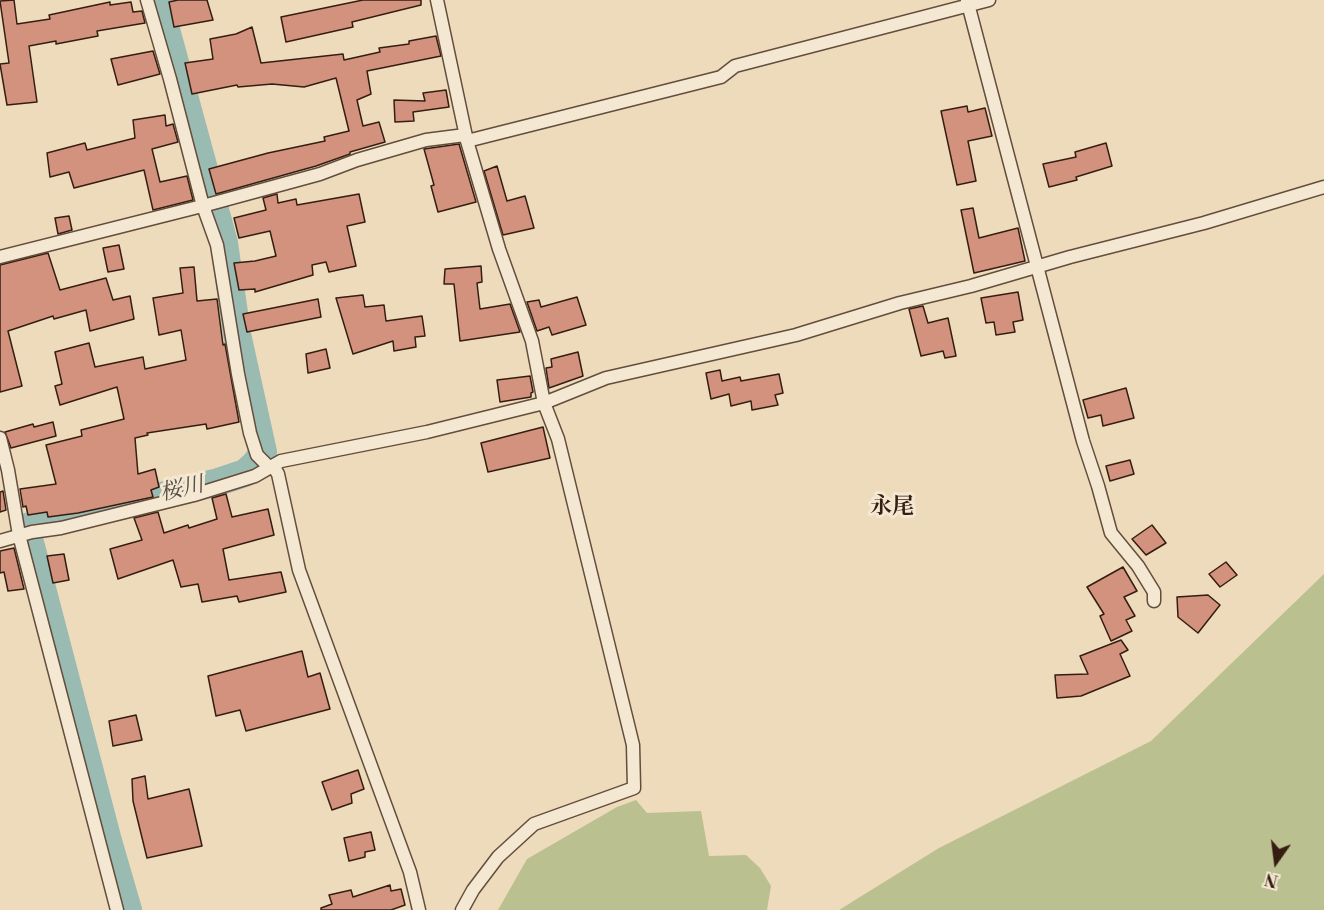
<!DOCTYPE html>
<html>
<head>
<meta charset="utf-8">
<style>
	body { margin:0 }
	#map { position:relative; width:1324px; height:910px; overflow:hidden; background:#eedbbb; font-family:"Libre Bodoni",serif }
	canvas { display:block }
	.north { position:absolute; left:1246px; top:832px; width:60px; height:60px; -webkit-text-stroke:4px #f4e8d3; paint-order:stroke; rotate:194deg; font-size:16px; font-weight:700; line-height:24px; text-align:center; color:#351e11 }
	.north::after { content:''; display:block; margin:auto; width:21px; height:27px; background:#351e11; clip-path:polygon(50% 0,100% 100%,50% 72%,0 100%) }
</style>
</head>
<body>
<div id="map">
<canvas width="1324" height="910"></canvas>
<div class="north">N</div>
</div>
<script>
const ctx = document.querySelector('canvas').getContext('2d');
ctx.lineJoin = 'round';
function fillPath(path, color) {
  ctx.fillStyle = color;
  ctx.fill(path, 'evenodd');
}
function strokePath(path, color, width, dash) {
  ctx.strokeStyle = color;
  ctx.lineWidth = width;
  ctx.lineCap = dash ? 'butt' : 'round';
  ctx.setLineDash(dash || []);
  ctx.stroke(path);
}
function label(font, color, halo, rows, align = 'center') {
  ctx.font = font + ' "Libre Bodoni","Noto Serif JP",serif';
  ctx.lineWidth = 6;
  ctx.setLineDash([]);
  ctx.textBaseline = 'middle';
  ctx.strokeStyle = halo;
  ctx.fillStyle = color;
  for (const [text, x, y, turn = 0] of rows) {
    ctx.save();
    ctx.translate(x, y);
    ctx.rotate((+turn || 0) * Math.PI / 180);
    ctx.textAlign = isNaN(turn) ? turn : align;
    if (halo) ctx.strokeText(text, 0, 0);
    ctx.fillText(text, 0, 0);
    ctx.restore();
  }
}
fillPath(new Path2D(`
	M 1324,574 L 1324,910 L 839,910 L 939,848 L 1151,741 Z
	M 636,800 L 647,813 L 701,811 L 709,856 L 746,855 L 760,868 L 771,886 L 767,910 L 498,910 L 527,859 L 617,807 Z`), '#bac08f');
strokePath(new Path2D(`
	M 128,910 L 108,841 L 26,527 L 67,519 L 218,482 L 245,473 L 256,463 L 263,452 L 237,334 L 224,243 L 158,0`), '#99bbb2', 28);
const building = new Path2D(`
	M 14,0 L 17,24 L 50,19 L 49,15 L 110,2 L 110,5 L 131,2 L 133,12 L 142,11 L 145,23 L 97,31 L 98,36 L 56,44 L 56,41 L 29,46 L 37,102 L 7,105 L 0,64 L 9,63 L 0,1 Z
	M 178,0 L 207,0 L 213,20 L 174,27 L 169,2 Z
	M 363,0 L 421,0 L 421,5 L 352,22 L 353,27 L 286,42 L 281,17 Z
	M 252,27 L 261,63 L 343,54 L 344,60 L 380,52 L 379,48 L 409,44 L 409,41 L 436,36 L 441,56 L 367,71 L 371,94 L 357,100 L 363,126 L 379,122 L 385,142 L 350,152 L 350,154 L 316,166 L 216,194 L 209,169 L 268,153 L 325,141 L 324,137 L 349,131 L 336,78 L 304,87 L 272,84 L 238,87 L 237,85 L 192,94 L 185,63 L 213,59 L 210,39 L 236,34 Z
	M 153,51 L 160,74 L 118,85 L 111,59 Z
	M 446,90 L 449,107 L 413,112 L 414,121 L 395,122 L 394,100 L 425,101 L 423,93 Z
	M 967,106 L 968,112 L 985,108 L 992,136 L 968,141 L 976,181 L 957,185 L 941,111 Z
	M 165,115 L 166,126 L 173,124 L 178,142 L 152,149 L 160,182 L 187,176 L 193,200 L 153,210 L 144,170 L 74,188 L 69,172 L 50,177 L 47,153 L 85,143 L 87,150 L 135,138 L 133,120 Z
	M 1106,143 L 1112,166 L 1076,177 L 1077,180 L 1049,187 L 1043,164 L 1076,157 L 1075,152 Z
	M 459,144 L 476,202 L 438,212 L 431,186 L 434,185 L 424,149 Z
	M 497,166 L 507,201 L 525,196 L 534,228 L 503,235 L 484,171 Z
	M 277,194 L 278,203 L 296,199 L 297,205 L 359,194 L 365,222 L 347,226 L 356,266 L 329,272 L 326,262 L 312,265 L 313,275 L 255,292 L 255,289 L 239,290 L 234,263 L 255,261 L 276,256 L 270,231 L 239,238 L 234,218 L 266,210 L 263,198 Z
	M 973,208 L 979,238 L 1018,228 L 1025,261 L 974,273 L 961,210 Z
	M 69,216 L 72,230 L 58,234 L 55,218 Z
	M 119,245 L 124,269 L 108,272 L 103,248 Z
	M 48,253 L 60,290 L 106,278 L 113,300 L 130,296 L 134,319 L 90,331 L 86,310 L 54,319 L 53,316 L 8,331 L 22,386 L 0,392 L 0,265 Z
	M 481,266 L 482,282 L 477,283 L 480,309 L 510,304 L 520,332 L 460,341 L 454,284 L 444,284 L 445,269 Z
	M 194,267 L 197,301 L 217,299 L 223,345 L 225,344 L 239,422 L 207,429 L 206,424 L 147,433 L 148,435 L 135,438 L 138,474 L 155,469 L 159,487 L 151,490 L 153,497 L 78,513 L 48,517 L 47,512 L 28,515 L 26,506 L 23,507 L 20,489 L 56,484 L 46,445 L 82,436 L 81,430 L 124,419 L 117,387 L 60,405 L 55,386 L 62,384 L 55,352 L 89,343 L 95,367 L 143,357 L 145,369 L 186,360 L 181,330 L 159,335 L 153,298 L 183,293 L 180,268 Z
	M 1018,292 L 1023,320 L 1013,322 L 1015,332 L 996,335 L 994,322 L 986,323 L 981,298 Z
	M 363,295 L 365,307 L 384,305 L 386,321 L 422,316 L 425,336 L 415,337 L 416,347 L 394,351 L 393,341 L 353,354 L 336,298 Z
	M 577,297 L 586,325 L 552,335 L 549,327 L 537,331 L 527,302 L 539,300 L 541,307 Z
	M 318,299 L 321,317 L 247,332 L 243,314 Z
	M 923,306 L 928,323 L 948,318 L 956,356 L 945,358 L 943,351 L 921,356 L 909,309 Z
	M 326,349 L 330,368 L 308,373 L 306,354 Z
	M 578,352 L 583,376 L 549,388 L 546,368 L 552,367 L 551,359 Z
	M 720,370 L 722,381 L 740,377 L 741,381 L 779,374 L 783,393 L 775,395 L 778,405 L 752,410 L 751,401 L 731,406 L 729,394 L 711,399 L 706,373 Z
	M 530,376 L 533,392 L 531,393 L 531,397 L 500,402 L 497,380 Z
	M 1126,388 L 1134,418 L 1103,426 L 1101,415 L 1088,418 L 1083,400 Z
	M 53,422 L 56,436 L 11,448 L 5,432 L 33,424 L 34,427 Z
	M 543,427 L 550,458 L 488,472 L 481,443 Z
	M 1130,460 L 1134,474 L 1110,481 L 1106,466 Z
	M 3,491 L 6,510 L 0,512 L 0,492 Z
	M 226,494 L 232,517 L 268,509 L 274,535 L 223,549 L 229,580 L 281,572 L 286,592 L 239,602 L 237,596 L 202,602 L 198,584 L 181,587 L 173,560 L 118,579 L 110,549 L 142,540 L 134,518 L 158,512 L 164,533 L 188,525 L 189,528 L 217,519 L 212,498 Z
	M 1152,525 L 1166,543 L 1146,555 L 1132,539 Z
	M 14,548 L 24,589 L 8,591 L 4,572 L 0,573 L 0,551 Z
	M 64,554 L 69,580 L 53,583 L 47,556 Z
	M 1226,562 L 1237,575 L 1220,587 L 1209,574 Z
	M 1123,567 L 1137,591 L 1124,597 L 1135,616 L 1126,620 L 1132,631 L 1111,641 L 1100,616 L 1104,614 L 1087,587 Z
	M 1208,595 L 1220,605 L 1198,633 L 1178,617 L 1177,597 Z
	M 1121,640 L 1128,650 L 1120,654 L 1130,676 L 1081,696 L 1057,698 L 1055,675 L 1088,674 L 1080,656 Z
	M 302,651 L 308,677 L 320,673 L 330,709 L 246,731 L 240,710 L 216,716 L 208,676 Z
	M 136,715 L 142,740 L 113,746 L 109,721 Z
	M 358,770 L 364,789 L 351,794 L 352,803 L 332,810 L 322,782 Z
	M 145,776 L 148,799 L 189,789 L 202,846 L 147,858 L 133,801 L 132,779 Z
	M 371,832 L 375,850 L 365,852 L 365,857 L 349,861 L 344,838 Z
	M 390,885 L 391,891 L 401,889 L 405,905 L 391,910 L 321,910 L 321,908 L 332,904 L 329,895 L 351,890 L 353,897 Z`);
fillPath(building, '#d3927e');
strokePath(building, '#351e11', 1.5);
const minor = new Path2D(`
	M 147,0 L 170,79 L 203,206 L 217,245 L 238,374 L 250,433 L 257,455 L 270,468
	M 437,0 L 467,141 L 499,249 L 532,341 L 544,403 L 558,439 L 633,745 L 634,788 L 534,824 L 498,857 L 473,890 L 462,910
	M 967,0 L 1083,441 L 1098,486 L 1111,533 L 1138,566 L 1154,592 L 1154,601
	M 467,141 L 721,77 L 735,66 L 989,0
	M 0,257 L 210,204 L 320,174 L 357,160 L 426,140 L 465,135
	M 0,438 L 8,470 L 19,535 L 117,910
	M 273,466 L 278,474 L 299,570 L 410,872 L 419,910
	M 0,541 L 32,532 L 61,528 L 194,495 L 255,476 L 281,461 L 427,432 L 544,403 L 606,378 L 796,335 L 900,303 L 971,286 L 1070,257 L 1204,223 L 1324,187`);
strokePath(minor, '#634d3c', 15);
strokePath(minor, '#f4e8d3', 12);
label('italic 22px', '#534d41', '#f4e8d3', [
	["桜川",182,490,-13]
]);
label('bold 22px', '#351e11', '#f4e8d3', [
	["永尾",892,508]
]);
</script>
</body>
</html>
